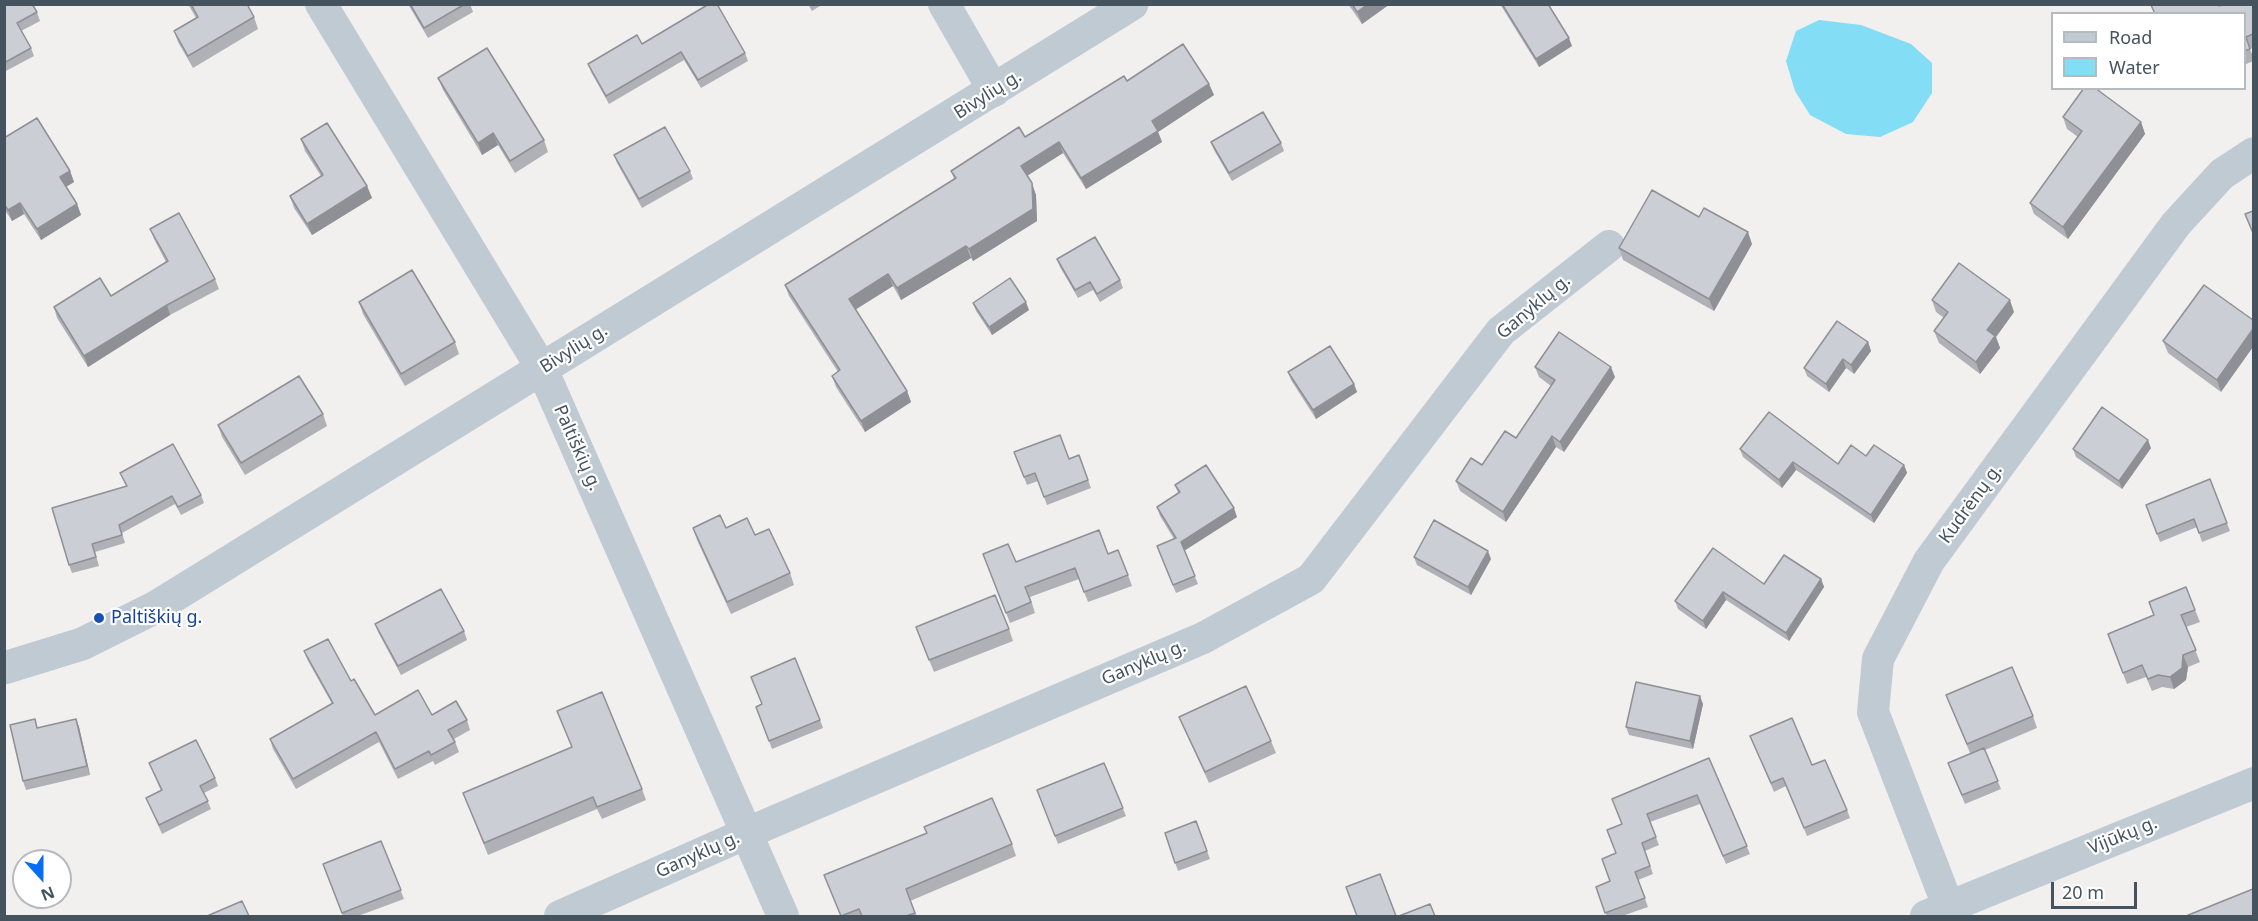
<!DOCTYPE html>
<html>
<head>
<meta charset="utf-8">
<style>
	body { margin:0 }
	#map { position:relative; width:2258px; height:921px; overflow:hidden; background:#f2efef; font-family:"Noto Sans",sans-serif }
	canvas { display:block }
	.frame { position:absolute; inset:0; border:6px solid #45535f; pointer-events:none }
	.legend { position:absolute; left:2051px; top:12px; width:195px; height:78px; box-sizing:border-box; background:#fff; border:2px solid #b5babf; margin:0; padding:8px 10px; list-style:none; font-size:18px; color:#45535f }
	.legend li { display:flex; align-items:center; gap:12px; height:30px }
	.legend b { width:30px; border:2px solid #b5babf }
	.north { position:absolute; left:12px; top:849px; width:60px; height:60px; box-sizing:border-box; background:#fff; border:2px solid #b5babf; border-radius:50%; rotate:159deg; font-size:16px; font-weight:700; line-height:24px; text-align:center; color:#45535f }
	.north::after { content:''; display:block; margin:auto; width:21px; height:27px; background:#066df5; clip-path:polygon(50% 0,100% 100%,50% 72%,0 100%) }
	.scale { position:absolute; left:2051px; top:882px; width:86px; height:27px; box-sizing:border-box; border:3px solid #45535f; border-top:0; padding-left:8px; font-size:18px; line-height:21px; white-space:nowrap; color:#45535f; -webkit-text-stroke:4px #fff; paint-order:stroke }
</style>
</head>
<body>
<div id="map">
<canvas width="2258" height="921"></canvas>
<div class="frame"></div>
<ul class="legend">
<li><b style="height:8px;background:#bfcad3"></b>Road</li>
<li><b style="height:16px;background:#82ddf5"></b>Water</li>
</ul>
<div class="north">N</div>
<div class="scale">20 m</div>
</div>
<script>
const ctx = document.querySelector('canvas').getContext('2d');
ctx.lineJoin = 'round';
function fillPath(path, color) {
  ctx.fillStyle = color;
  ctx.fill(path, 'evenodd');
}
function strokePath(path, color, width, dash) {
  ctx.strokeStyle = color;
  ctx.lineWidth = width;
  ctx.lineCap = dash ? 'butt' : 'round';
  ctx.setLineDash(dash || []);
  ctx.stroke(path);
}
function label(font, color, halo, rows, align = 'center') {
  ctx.font = font + ' "Noto Sans",sans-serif';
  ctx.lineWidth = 4.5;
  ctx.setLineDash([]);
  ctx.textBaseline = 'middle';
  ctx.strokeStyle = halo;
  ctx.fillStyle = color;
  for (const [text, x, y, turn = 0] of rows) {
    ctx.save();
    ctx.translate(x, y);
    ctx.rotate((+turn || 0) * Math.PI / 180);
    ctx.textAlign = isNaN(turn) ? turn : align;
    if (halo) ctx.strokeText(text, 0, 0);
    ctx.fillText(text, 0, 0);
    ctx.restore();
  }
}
fillPath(new Path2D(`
	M 1819,20 L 1861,25 L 1911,44 L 1932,63 L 1932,93 L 1913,122 L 1880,137 L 1846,134 L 1810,115 L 1795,91 L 1786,61 L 1796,31 Z`), '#82ddf5');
strokePath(new Path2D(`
	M 321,4 L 542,369 L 783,916
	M 944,4 L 994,91
	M 560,916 L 747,833 L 1203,638 L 1311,579 L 1501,331 L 1609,246
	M 1926,916 L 2254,783
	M 1952,916 L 1873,712 L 1878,659 L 1929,561 L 2176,224 L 2222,174 L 2254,153`), '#bfcad3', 32);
strokePath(new Path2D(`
	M 4,668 L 82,644 L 156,607 L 1132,4`), '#bfcad3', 33);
fillPath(new Path2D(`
	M 4,4 L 37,12 L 40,21 L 21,31 L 31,48 L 34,56 L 4,72 Z
	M 188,4 L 247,4 L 254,17 L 258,29 L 193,68 L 178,42 L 174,31 L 196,18 Z
	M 408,4 L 470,4 L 473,12 L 428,38 Z
	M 808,4 L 823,4 L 812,11 Z
	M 1348,4 L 1390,4 L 1362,24 Z
	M 1500,4 L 1548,4 L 1572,46 L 1539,67 Z
	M 2253,4 L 2253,48 L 2250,49 L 2253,57 L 2253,61 L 2244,65 L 2244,14 L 2219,6 Z
	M 642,44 L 745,53 L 748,61 L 701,88 L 684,60 L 609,104 L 591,72 L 588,64 Z
	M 438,78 L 544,140 L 548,152 L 515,173 L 498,145 L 482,155 L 443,90 Z
	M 1127,81 L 1209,84 L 1214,95 L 1158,132 L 1162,142 L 1086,189 L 1063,153 L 1027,176 L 1036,195 L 1037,221 L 973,261 L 971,258 L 901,300 L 893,286 L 855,310 L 907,391 L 911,402 L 865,432 L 836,387 L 832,376 L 838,372 L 789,296 L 785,285 L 954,179 L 951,171 L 1025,137 Z
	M 2063,117 L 2141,122 L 2145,134 L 2068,239 L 2034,214 L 2030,203 L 2078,137 L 2067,129 Z
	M 4,138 L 70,171 L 74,182 L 66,187 L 77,204 L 81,215 L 41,240 L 24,214 L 12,221 L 4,209 Z
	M 301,139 L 367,186 L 372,198 L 312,235 L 294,208 L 290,196 L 321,176 L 305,151 Z
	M 1211,142 L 1281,143 L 1284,151 L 1232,181 L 1214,150 Z
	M 614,155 L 690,171 L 693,179 L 642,208 L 617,163 Z
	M 1699,217 L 1752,244 L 1714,311 L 1623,260 L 1619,248 Z
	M 150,229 L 215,279 L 219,289 L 170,315 L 88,367 L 57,318 L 54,307 L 111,296 L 166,262 L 154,239 Z
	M 1057,259 L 1120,280 L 1123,288 L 1100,302 L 1093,290 L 1078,298 L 1060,267 Z
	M 2204,285 L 2221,392 L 2168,353 L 2163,341 Z
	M 1932,300 L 2014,312 L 1996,337 L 2000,348 L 1980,374 L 1939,343 L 1934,331 L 1944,318 L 1936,312 Z
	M 359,302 L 455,342 L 459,354 L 405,386 L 363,314 Z
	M 973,303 L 1029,310 L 992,335 L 976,311 Z
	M 1868,342 L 1871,351 L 1854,374 L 1846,368 L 1829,392 L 1807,376 L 1804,368 Z
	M 1535,367 L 1615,377 L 1564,452 L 1556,447 L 1506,522 L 1460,491 L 1456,481 L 1482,465 L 1516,438 L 1551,386 L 1539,377 Z
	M 1288,372 L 1354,384 L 1357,392 L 1316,419 L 1291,380 Z
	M 323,414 L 327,426 L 245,475 L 222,437 L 218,425 Z
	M 2151,448 L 2122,489 L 2076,457 L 2073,449 Z
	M 1740,449 L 1838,464 L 1866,456 L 1904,465 L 1907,473 L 1874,523 L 1796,470 L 1782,488 L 1743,457 Z
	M 1014,452 L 1069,459 L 1079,455 L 1091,488 L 1047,505 L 1038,481 L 1027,485 Z
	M 120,473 L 201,495 L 204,503 L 181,515 L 175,504 L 122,533 L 125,543 L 95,552 L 99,566 L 72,573 L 69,565 L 126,486 Z
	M 2210,479 L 2230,531 L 2202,542 L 2197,527 L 2160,542 L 2146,505 Z
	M 1175,485 L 1237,517 L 1184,550 L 1198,584 L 1176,593 L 1160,554 L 1174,539 L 1160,516 L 1157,507 L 1178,493 Z
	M 693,528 L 726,528 L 755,535 L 790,573 L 794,585 L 731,614 L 697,540 Z
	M 983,554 L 1016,562 L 1108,554 L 1128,575 L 1132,586 L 1088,602 L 1079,579 L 1030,597 L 1035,613 L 1010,623 Z
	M 1414,557 L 1491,559 L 1471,595 L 1417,565 Z
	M 1821,579 L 1824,587 L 1789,641 L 1726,600 L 1706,629 L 1678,609 L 1675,601 L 1764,584 Z
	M 2149,602 L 2195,610 L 2200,622 L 2186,627 L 2200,662 L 2188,667 L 2186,680 L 2174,689 L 2162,687 L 2152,691 L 2146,677 L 2127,684 L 2108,634 L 2154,616 Z
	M 375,624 L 464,631 L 467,640 L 401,675 L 378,632 Z
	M 1009,629 L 1013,641 L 934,672 L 920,638 Z
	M 304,651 L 351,681 L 375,715 L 432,715 L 467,720 L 470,730 L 454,739 L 459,752 L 435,765 L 433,761 L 398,779 L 379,742 L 296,789 L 273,749 L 270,739 L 332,704 L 308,661 Z
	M 1946,695 L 2033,716 L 2037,728 L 1985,750 L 2001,789 L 1965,804 L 1951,771 L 1970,753 Z
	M 1703,704 L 1693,749 L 1629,735 L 1626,727 Z
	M 756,707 L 820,720 L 823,728 L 772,749 Z
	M 557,711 L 642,789 L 646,800 L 602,819 L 597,809 L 488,855 L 463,793 L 572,747 Z
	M 1179,717 L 1271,741 L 1276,753 L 1209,783 L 1184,729 Z
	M 76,719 L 79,727 L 90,775 L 26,790 L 23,781 L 38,728 Z
	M 1750,736 L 1812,765 L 1847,810 L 1850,818 L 1807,836 L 1786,786 L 1774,792 Z
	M 1709,758 L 1750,854 L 1726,864 L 1700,804 L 1650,822 L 1659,845 L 1645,851 L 1653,874 L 1638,880 L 1648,907 L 1622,916 L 1607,916 L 1596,887 L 1610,881 L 1622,824 Z
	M 149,763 L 215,778 L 218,786 L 204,793 L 211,809 L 162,834 L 146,798 L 161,791 Z
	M 1104,763 L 1126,816 L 1058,844 L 1037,790 Z
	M 1196,821 L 1210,859 L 1178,871 L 1165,833 Z
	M 381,841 L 404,899 L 358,916 L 343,916 L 323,864 Z
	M 1012,844 L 1016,856 L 910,901 L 917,916 L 841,916 L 824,875 Z`), '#afb1b7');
fillPath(new Path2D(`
	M 1368,4 L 1390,4 L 1362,24 L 1357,12 Z
	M 1569,38 L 1572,46 L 1539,67 L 1536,59 Z
	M 1209,84 L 1214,95 L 1158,132 L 1162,142 L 1086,189 L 1081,178 L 1152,121 Z
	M 2141,122 L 2145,134 L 2068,239 L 2063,227 Z
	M 493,133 L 498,145 L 482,155 L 478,143 Z
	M 1059,142 L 1063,153 L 1025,177 L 1021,166 Z
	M 70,171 L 74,182 L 64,188 L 60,177 Z
	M 1032,183 L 1036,195 L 1037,221 L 973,261 L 969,249 Z
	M 367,186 L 372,198 L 312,235 L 307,224 Z
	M 20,203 L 24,214 L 12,221 L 8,210 Z
	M 77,204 L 81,215 L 41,240 L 37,229 Z
	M 1748,232 L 1752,244 L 1714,311 L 1709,299 Z
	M 966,246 L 971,258 L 901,300 L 897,288 Z
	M 888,274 L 893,286 L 853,311 L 849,299 Z
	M 2010,300 L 2014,312 L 1996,337 L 2000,348 L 1980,374 L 1976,362 L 1987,330 Z
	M 1026,302 L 1029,310 L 992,335 L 989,327 Z
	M 167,305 L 170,315 L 88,367 L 84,356 Z
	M 2253,329 L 2253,347 L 2221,392 L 2217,380 Z
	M 1868,342 L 1871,351 L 1854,374 L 1851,365 Z
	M 1843,359 L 1846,368 L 1829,392 L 1826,384 Z
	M 1611,367 L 1615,377 L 1564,452 L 1560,442 Z
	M 1354,384 L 1357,392 L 1316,419 L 1313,410 Z
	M 907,391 L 911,402 L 865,432 L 861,421 Z
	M 1552,436 L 1556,447 L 1506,522 L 1503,512 Z
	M 2148,440 L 2151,448 L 2122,489 L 2119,481 Z
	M 1793,462 L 1796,470 L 1782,488 L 1779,480 Z
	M 1904,465 L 1907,473 L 1874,523 L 1871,515 Z
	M 1234,508 L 1237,517 L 1184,551 L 1181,542 Z
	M 1488,551 L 1491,559 L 1471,595 L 1468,587 Z
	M 1821,579 L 1824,587 L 1789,641 L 1786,633 Z
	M 1723,592 L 1726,600 L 1706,629 L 1703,621 Z
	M 2183,655 L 2188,667 L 2186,680 L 2174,689 L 2170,677 Z
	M 1700,696 L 1703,704 L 1693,749 L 1690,741 Z
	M 76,719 L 79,727 L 90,775 L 87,766 Z`), '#8e9095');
const building = new Path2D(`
	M 4,4 L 32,4 L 37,12 L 17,23 L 31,48 L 4,63 Z
	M 191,4 L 247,4 L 254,17 L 188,56 L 174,31 L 198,17 Z
	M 410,4 L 465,4 L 424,28 Z
	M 709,4 L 717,4 L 745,53 L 698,80 L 681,52 L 606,96 L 588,64 L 637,35 L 642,44 Z
	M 1352,4 L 1368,4 L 1357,12 Z
	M 1502,4 L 1548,4 L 1569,38 L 1536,59 Z
	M 2153,4 L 2218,4 L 2219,6 L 2223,4 L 2253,4 L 2253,34 L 2246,37 L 2250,49 L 2244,51 L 2244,14 L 2155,14 L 2151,5 Z
	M 1183,44 L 1209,84 L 1152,121 L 1158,131 L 1081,178 L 1059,142 L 1021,166 L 1032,183 L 1033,209 L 969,249 L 966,246 L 897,288 L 888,274 L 849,299 L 907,391 L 861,421 L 832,376 L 840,370 L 785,285 L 956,178 L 951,171 L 1019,127 L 1025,137 L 1124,76 L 1127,81 Z
	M 487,48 L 544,140 L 510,161 L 493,133 L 478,143 L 438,78 Z
	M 2084,88 L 2095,88 L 2141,122 L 2063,227 L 2030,203 L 2082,131 L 2063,117 Z
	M 1263,112 L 1281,143 L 1229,173 L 1211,142 Z
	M 37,118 L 70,171 L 60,177 L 77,204 L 37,229 L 20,203 L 8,210 L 4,204 L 4,138 Z
	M 327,123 L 367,186 L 307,224 L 290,196 L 323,175 L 301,139 Z
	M 665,127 L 690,171 L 639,199 L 614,155 Z
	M 1652,190 L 1699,217 L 1704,208 L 1748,232 L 1709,299 L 1619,248 Z
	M 2253,211 L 2253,233 L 2245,214 Z
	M 179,213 L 215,279 L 167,305 L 84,356 L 54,307 L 100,278 L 111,296 L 168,261 L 150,229 Z
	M 1095,237 L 1120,280 L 1097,294 L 1090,282 L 1075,290 L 1057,259 Z
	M 1959,263 L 2010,300 L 1987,330 L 1995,336 L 1976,362 L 1934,331 L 1948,312 L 1932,300 Z
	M 412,270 L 455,342 L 401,374 L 359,302 Z
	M 1010,278 L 1026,302 L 989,327 L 973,303 Z
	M 2204,285 L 2253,320 L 2253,329 L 2217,380 L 2163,341 Z
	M 1837,321 L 1868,342 L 1851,365 L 1843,359 L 1826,384 L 1804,368 Z
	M 1559,332 L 1611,367 L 1560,442 L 1552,436 L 1503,512 L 1456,481 L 1471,458 L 1482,465 L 1505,431 L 1516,438 L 1555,380 L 1535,367 Z
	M 1330,346 L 1354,384 L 1313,410 L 1288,372 Z
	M 299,376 L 323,414 L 241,463 L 218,425 Z
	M 2102,407 L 2148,440 L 2119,481 L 2073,449 Z
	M 1769,412 L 1838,464 L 1851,445 L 1866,456 L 1874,445 L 1904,465 L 1871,515 L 1793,462 L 1779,480 L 1740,449 Z
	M 1060,435 L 1069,459 L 1079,455 L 1088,480 L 1044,497 L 1035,473 L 1024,477 L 1014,452 Z
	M 173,444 L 201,495 L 178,507 L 172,496 L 119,525 L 122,535 L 92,544 L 96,557 L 69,565 L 52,508 L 127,486 L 120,473 Z
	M 1206,465 L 1234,508 L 1181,542 L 1195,576 L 1173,585 L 1157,546 L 1176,538 L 1157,507 L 1180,492 L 1175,485 Z
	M 2210,479 L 2227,523 L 2199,533 L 2194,519 L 2157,534 L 2146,505 Z
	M 720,515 L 726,528 L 747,518 L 755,535 L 769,529 L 790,573 L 727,602 L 693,528 Z
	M 1434,520 L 1488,551 L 1468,587 L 1414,557 Z
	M 1099,530 L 1108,554 L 1118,550 L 1128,575 L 1084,592 L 1075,568 L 1025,587 L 1031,602 L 1006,613 L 983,554 L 1008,544 L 1016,562 Z
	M 1713,548 L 1764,584 L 1784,555 L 1821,579 L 1786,633 L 1723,592 L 1703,621 L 1675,601 Z
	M 2186,587 L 2195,610 L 2181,615 L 2196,650 L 2183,655 L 2182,668 L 2170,677 L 2158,675 L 2148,679 L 2142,665 L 2123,673 L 2108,634 L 2154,615 L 2149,602 Z
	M 441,589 L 464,631 L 398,666 L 375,624 Z
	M 995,595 L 1009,629 L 929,660 L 916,627 Z
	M 328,639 L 351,681 L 354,679 L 375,715 L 418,690 L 432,715 L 456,701 L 467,720 L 448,730 L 455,742 L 431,755 L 429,751 L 395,769 L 376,732 L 293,779 L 270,739 L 333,703 L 304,651 Z
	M 795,658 L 820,720 L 769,741 L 756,707 L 762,704 L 751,677 Z
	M 2012,667 L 2033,716 L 1967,744 L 1946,695 Z
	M 1636,682 L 1700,696 L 1690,741 L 1626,727 Z
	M 1246,686 L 1271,741 L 1205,772 L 1179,717 Z
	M 602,692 L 642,789 L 597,807 L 593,797 L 484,843 L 463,793 L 572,747 L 557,711 Z
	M 1792,718 L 1812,765 L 1825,760 L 1847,810 L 1804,828 L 1783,778 L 1771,783 L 1750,736 Z
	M 35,719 L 37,728 L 76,719 L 87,766 L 23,781 L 10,725 Z
	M 196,740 L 215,778 L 200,786 L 208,801 L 159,825 L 146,798 L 162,790 L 149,763 Z
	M 1984,748 L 1998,781 L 1962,795 L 1948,763 Z
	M 1709,758 L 1747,846 L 1723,856 L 1697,795 L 1647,814 L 1656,837 L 1642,843 L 1650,866 L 1635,872 L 1645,898 L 1605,913 L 1596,887 L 1610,881 L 1602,859 L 1616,853 L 1607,830 L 1622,824 L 1612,799 Z
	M 1104,763 L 1123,808 L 1055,836 L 1037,790 Z
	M 992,798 L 1012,844 L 906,889 L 915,913 L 906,916 L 862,916 L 859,909 L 841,916 L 824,875 L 927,833 L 924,827 Z
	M 1196,821 L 1207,851 L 1175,863 L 1165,833 Z
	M 381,841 L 401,890 L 342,913 L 323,864 Z
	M 1380,874 L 1396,916 L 1357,916 L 1346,887 Z
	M 2253,889 L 2253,916 L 2186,916 L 2223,901 Z
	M 242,901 L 249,916 L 207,916 Z
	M 1430,904 L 1435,916 L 1399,916 Z`);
fillPath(building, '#cbced5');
strokePath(building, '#8e9095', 1.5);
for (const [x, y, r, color] of [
	[99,618,6,"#1a4fb4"]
]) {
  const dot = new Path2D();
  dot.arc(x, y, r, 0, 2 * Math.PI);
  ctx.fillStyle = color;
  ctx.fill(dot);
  strokePath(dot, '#fff', 2);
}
label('18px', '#45535f', '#fff', [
	["Bivylių g.",988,95,-32],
	["Ganyklų g.",1534,307,-40],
	["Bivylių g.",574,349,-32],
	["Paltiškių g.",577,448,66],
	["Kudrėnų g.",1971,504,-54],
	["Ganyklų g.",1144,663,-23],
	["Vijūkų g.",2123,836,-22],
	["Ganyklų g.",698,855,-24]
]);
label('18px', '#164399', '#fff', [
	["Paltiškių g.",111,618]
], 'left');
</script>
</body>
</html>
